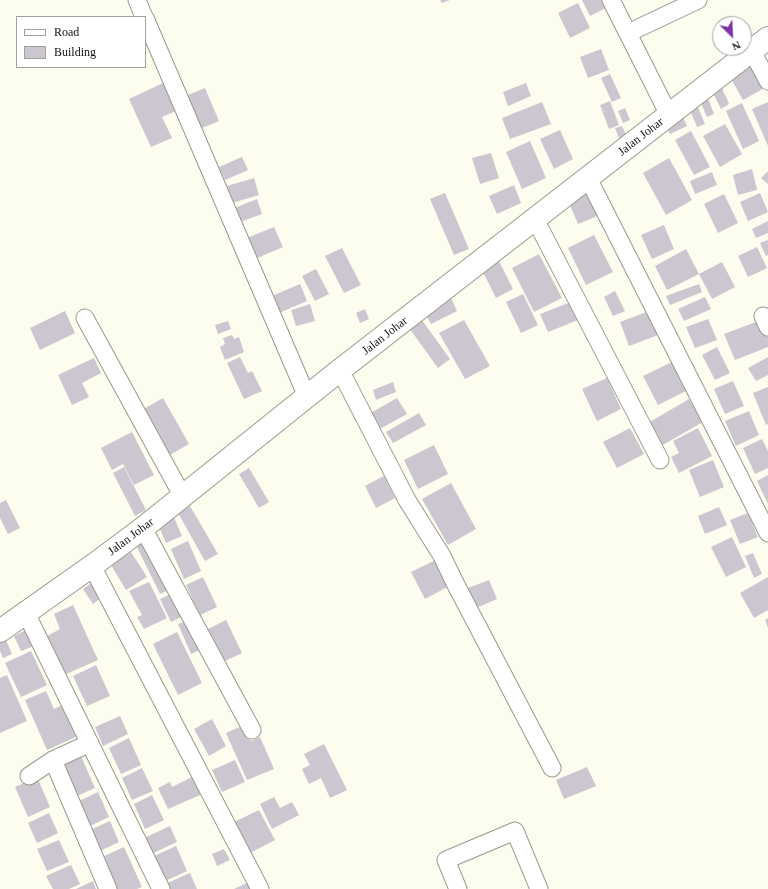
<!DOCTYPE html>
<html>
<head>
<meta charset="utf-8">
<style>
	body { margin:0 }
	#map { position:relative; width:768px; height:889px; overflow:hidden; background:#fcfcef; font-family:"Times New Roman",serif }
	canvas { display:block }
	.legend { position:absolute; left:16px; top:16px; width:130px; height:52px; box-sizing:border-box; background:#fff; border:1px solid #a0a09e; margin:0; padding:5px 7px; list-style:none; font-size:12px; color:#11110d }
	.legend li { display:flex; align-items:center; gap:8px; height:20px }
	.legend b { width:20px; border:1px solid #a0a09e }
	.north { position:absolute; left:712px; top:16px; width:40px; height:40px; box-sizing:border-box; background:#fff; border:1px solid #a0a09e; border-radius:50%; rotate:156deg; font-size:11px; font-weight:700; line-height:16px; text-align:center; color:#11110d }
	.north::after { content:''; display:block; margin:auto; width:14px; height:18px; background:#7e34a6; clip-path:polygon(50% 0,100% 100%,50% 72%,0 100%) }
</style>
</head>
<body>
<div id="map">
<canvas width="768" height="889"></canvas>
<ul class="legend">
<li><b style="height:5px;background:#fff"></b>Road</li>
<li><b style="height:11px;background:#ccc6d1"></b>Building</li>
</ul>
<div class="north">N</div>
</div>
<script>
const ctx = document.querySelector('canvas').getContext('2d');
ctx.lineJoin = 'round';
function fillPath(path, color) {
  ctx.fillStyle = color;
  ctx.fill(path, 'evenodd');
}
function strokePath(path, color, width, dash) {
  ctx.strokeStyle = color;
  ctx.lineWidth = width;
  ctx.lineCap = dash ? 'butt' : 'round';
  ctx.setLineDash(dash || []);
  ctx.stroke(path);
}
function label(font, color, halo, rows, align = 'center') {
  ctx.font = font + ' "Times New Roman",serif';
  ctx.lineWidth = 3.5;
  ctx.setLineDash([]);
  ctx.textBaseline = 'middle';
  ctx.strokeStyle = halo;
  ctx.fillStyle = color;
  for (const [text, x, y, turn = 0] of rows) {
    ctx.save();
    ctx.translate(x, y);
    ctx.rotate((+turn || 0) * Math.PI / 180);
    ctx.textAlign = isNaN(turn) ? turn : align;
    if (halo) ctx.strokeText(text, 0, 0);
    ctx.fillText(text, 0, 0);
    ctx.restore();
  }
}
fillPath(new Path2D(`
	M 440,0 L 450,0 L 442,3 Z
	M 582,0 L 610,0 L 612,5 L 590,16 Z
	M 578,3 L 590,28 L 570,38 L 558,13 Z
	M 601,49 L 609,70 L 588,78 L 580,57 Z
	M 753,64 L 766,87 L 743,100 L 730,77 Z
	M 610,74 L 621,98 L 612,102 L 601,78 Z
	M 163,83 L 176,111 L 162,117 L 172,138 L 151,147 L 129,99 Z
	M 526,83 L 531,96 L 508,106 L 503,92 Z
	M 721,86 L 729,104 L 721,109 L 712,91 Z
	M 205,88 L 219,121 L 190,133 L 175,100 Z
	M 708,98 L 714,114 L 707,117 L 700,101 Z
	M 610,101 L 619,125 L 609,129 L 600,105 Z
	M 542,102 L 551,124 L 510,139 L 502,118 Z
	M 768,102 L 768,146 L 752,109 Z
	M 742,103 L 759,141 L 743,149 L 726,111 Z
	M 697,105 L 705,124 L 697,127 L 689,108 Z
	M 625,108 L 630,120 L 623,123 L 618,111 Z
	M 681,113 L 687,126 L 670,134 L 663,120 Z
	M 725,124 L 742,154 L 720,167 L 703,136 Z
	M 622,126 L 626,135 L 619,138 L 615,128 Z
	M 560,130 L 573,159 L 554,169 L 540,139 Z
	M 691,131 L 710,167 L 694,175 L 675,140 Z
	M 530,141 L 546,178 L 522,189 L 506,152 Z
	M 491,153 L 499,178 L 480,184 L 472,158 Z
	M 242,157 L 248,170 L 225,180 L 219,167 Z
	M 669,158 L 692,200 L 666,215 L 643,173 Z
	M 752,169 L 757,190 L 738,195 L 733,175 Z
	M 768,171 L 768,184 L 761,178 Z
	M 712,172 L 717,185 L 695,194 L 690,181 Z
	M 254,178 L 259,195 L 222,206 L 217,189 Z
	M 514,185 L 521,203 L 497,214 L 489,196 Z
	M 590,189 L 600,215 L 578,224 L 567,198 Z
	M 445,193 L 469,249 L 454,255 L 430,199 Z
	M 760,193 L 768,212 L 748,221 L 740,202 Z
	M 724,194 L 738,223 L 718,233 L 704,204 Z
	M 257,199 L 262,214 L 237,223 L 232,209 Z
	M 768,221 L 768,233 L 756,238 L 752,229 Z
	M 664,225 L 674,249 L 652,259 L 641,235 Z
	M 274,227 L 283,247 L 255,259 L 247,238 Z
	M 594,235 L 613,272 L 586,285 L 568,248 Z
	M 768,240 L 768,255 L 766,256 L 760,243 Z
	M 757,247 L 767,268 L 748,277 L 738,256 Z
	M 342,248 L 361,285 L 344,293 L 325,256 Z
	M 686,249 L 699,274 L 667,290 L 655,266 Z
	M 539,254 L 562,298 L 534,312 L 512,268 Z
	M 498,259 L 513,289 L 496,298 L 481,268 Z
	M 722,262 L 735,287 L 712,299 L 699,274 Z
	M 316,269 L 329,294 L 315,301 L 302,276 Z
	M 300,284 L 307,301 L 279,313 L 272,296 Z
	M 699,284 L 702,292 L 670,305 L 666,296 Z
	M 615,291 L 625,311 L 613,316 L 604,297 Z
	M 523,294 L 538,325 L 521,333 L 506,302 Z
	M 705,297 L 711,309 L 684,321 L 678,309 Z
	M 451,298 L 457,311 L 431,324 L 424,311 Z
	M 571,302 L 578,320 L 548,332 L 540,314 Z
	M 310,304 L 315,321 L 296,326 L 291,310 Z
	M 365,309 L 369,319 L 360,323 L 356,313 Z
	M 65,311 L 75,333 L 40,350 L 30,328 Z
	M 649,311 L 658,335 L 629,346 L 620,322 Z
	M 419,316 L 450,359 L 438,368 L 407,325 Z
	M 708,319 L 717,340 L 695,348 L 686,327 Z
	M 464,320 L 490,366 L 465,379 L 439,333 Z
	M 761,320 L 768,338 L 768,347 L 735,360 L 724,334 Z
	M 228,321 L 231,329 L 218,334 L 215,325 Z
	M 232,335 L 234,339 L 239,337 L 244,352 L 225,360 L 220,347 L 225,344 L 223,338 Z
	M 717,347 L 730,373 L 715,380 L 702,355 Z
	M 240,357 L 248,373 L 252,371 L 262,391 L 244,399 L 227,363 Z
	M 768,357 L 768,375 L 756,381 L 748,368 Z
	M 94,358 L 101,373 L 82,383 L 89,397 L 72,405 L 58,375 Z
	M 672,362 L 686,391 L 658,405 L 643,376 Z
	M 607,378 L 621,409 L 597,421 L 582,389 Z
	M 733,381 L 744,406 L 725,414 L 714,389 Z
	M 393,382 L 396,392 L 376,400 L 373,390 Z
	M 768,387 L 768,424 L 766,425 L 753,393 Z
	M 163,398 L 189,444 L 168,456 L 142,410 Z
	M 397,398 L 407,414 L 378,430 L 369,414 Z
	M 689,399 L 703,422 L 661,446 L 648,423 Z
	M 749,411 L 759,435 L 736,446 L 725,421 Z
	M 419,413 L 426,425 L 393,443 L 386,432 Z
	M 630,428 L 644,454 L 617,468 L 603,442 Z
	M 698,428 L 712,456 L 679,473 L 671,457 L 679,453 L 673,441 Z
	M 132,432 L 154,475 L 134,485 L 123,464 L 112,470 L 101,448 Z
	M 762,439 L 768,451 L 768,468 L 755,474 L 743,448 Z
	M 434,445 L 448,474 L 418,489 L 404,460 Z
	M 713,460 L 724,487 L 700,497 L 689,470 Z
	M 124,467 L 146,510 L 135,516 L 113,473 Z
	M 249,468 L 269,502 L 259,508 L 239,474 Z
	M 768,475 L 768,504 L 757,481 Z
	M 384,476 L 395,498 L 376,508 L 365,486 Z
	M 451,483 L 476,529 L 448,545 L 422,499 Z
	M 6,500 L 20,528 L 8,534 L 0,518 L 0,503 Z
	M 190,506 L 218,554 L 205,561 L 178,513 Z
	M 719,507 L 727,525 L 705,534 L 698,516 Z
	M 748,513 L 758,537 L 740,544 L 730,520 Z
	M 173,515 L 182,536 L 166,543 L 157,522 Z
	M 151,535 L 177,586 L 160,594 L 135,543 Z
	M 732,537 L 746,567 L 726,577 L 711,547 Z
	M 188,541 L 201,571 L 184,579 L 171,549 Z
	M 131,552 L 147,577 L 126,590 L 111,565 Z
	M 753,553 L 762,574 L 754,578 L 745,556 Z
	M 442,557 L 455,583 L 425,599 L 411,572 Z
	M 203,577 L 217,607 L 200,615 L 186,585 Z
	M 768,577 L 768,610 L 754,618 L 740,593 Z
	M 97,579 L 107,594 L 93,604 L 83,589 Z
	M 489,580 L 497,599 L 476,608 L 468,588 Z
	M 149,582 L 167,618 L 144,629 L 137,617 L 142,615 L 129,591 Z
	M 179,590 L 190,613 L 171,622 L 160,599 Z
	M 73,605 L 98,660 L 64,675 L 47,636 L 60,629 L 54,614 Z
	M 768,618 L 768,628 L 765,620 Z
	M 192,619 L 204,648 L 191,654 L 178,624 Z
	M 226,620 L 242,653 L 225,661 L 208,629 Z
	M 26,630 L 34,646 L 21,651 L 14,636 Z
	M 177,632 L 202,683 L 178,695 L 153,644 Z
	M 6,640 L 12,654 L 3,658 L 0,651 L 0,642 Z
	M 31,651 L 47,685 L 21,697 L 5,663 Z
	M 96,665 L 110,696 L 87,706 L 73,676 Z
	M 7,675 L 27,721 L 0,733 L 0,678 Z
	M 46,691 L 54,709 L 64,704 L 78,736 L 47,750 L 25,700 Z
	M 120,716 L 128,734 L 103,746 L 95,727 Z
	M 212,719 L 226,746 L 209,756 L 194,729 Z
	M 244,725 L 251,741 L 260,737 L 274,769 L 247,780 L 226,733 Z
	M 129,738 L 141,765 L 121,774 L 109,748 Z
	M 324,744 L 347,790 L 330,798 L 321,778 L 309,784 L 302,769 L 310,765 L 304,754 Z
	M 81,756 L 95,788 L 77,796 L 62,765 Z
	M 235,760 L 245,782 L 222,792 L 212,770 Z
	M 587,767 L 596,786 L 564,799 L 556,780 Z
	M 142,768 L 153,791 L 132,800 L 122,778 Z
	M 198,774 L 207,792 L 168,809 L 158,788 L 170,782 L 172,787 Z
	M 37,777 L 50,807 L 28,817 L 15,787 Z
	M 98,792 L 109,817 L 90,826 L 79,801 Z
	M 152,795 L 164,820 L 145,829 L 134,804 Z
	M 274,797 L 280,808 L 292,802 L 299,815 L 272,829 L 260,804 Z
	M 259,810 L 275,840 L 250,853 L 234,822 Z
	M 49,813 L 58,833 L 37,843 L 28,823 Z
	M 110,821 L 119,842 L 100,851 L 90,830 Z
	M 170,826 L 177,842 L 149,855 L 142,839 Z
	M 59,840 L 69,862 L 47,871 L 37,849 Z
	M 176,846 L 187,871 L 163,882 L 152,857 Z
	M 124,847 L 142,887 L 137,889 L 116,889 L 102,857 Z
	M 224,849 L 230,860 L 217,866 L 212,854 Z
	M 71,865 L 80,884 L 69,889 L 53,889 L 46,876 Z
	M 190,873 L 197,889 L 167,889 L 165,884 Z
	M 253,880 L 257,889 L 234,889 Z
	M 93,881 L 96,889 L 76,889 Z`), '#ccc6d1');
const minor = new Path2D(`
	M 137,0 L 144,17
	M 611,0 L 669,115
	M 145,18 L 307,397
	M 628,33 L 698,0
	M 752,51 L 768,81
	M 588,178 L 768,533
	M 535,219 L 660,460
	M 763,316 L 768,327
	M 85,318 L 183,497
	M 340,370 L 407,500 L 442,556 L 456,585 L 552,768
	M 143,528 L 252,730
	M 92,566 L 260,889
	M 26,613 L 161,889
	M 53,760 L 108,889
	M 29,776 L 53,760 L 90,743
	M 458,889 L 446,860 L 515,831 L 539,889`);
const tertiary = new Path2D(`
	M 0,631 L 92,566 L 143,528 L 340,370 L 768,38`);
strokePath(minor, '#99998d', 19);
strokePath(tertiary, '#99998d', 24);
strokePath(minor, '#fff', 17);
strokePath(tertiary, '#fff', 22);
label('12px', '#11110d', '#fff', [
	["Jalan Johar",641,137,-38],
	["Jalan Johar",385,336,-38],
	["Jalan Johar",131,537,-37]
]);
</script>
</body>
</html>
